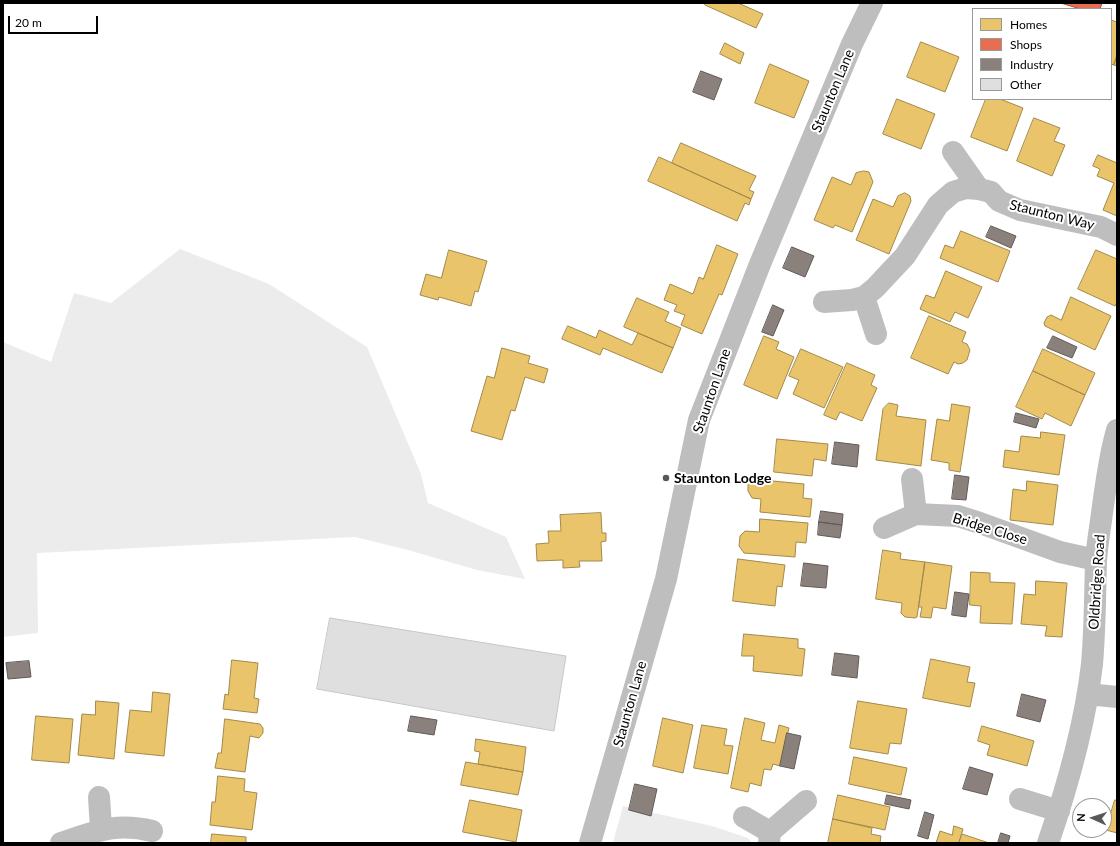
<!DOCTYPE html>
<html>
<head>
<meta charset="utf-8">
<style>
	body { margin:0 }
	#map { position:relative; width:1120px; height:846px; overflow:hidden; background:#fff; font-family:Lato,sans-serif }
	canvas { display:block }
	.frame { position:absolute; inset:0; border:4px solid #000; pointer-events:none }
	.legend { position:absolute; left:972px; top:8px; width:140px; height:92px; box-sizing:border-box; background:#fff; border:1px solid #999; margin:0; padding:5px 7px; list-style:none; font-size:12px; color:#000 }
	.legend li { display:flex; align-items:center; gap:8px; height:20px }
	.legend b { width:20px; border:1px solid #999 }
	.north { position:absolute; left:1072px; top:798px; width:40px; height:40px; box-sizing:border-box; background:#fff; border:1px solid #999; border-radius:50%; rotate:273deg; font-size:11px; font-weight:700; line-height:16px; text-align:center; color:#000 }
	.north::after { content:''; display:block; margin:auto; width:14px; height:18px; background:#595959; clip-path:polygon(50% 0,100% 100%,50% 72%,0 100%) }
	.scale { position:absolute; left:8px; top:16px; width:90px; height:18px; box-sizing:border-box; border:2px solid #000; border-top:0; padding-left:5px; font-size:12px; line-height:14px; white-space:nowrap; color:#000; -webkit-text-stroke:3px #fff; paint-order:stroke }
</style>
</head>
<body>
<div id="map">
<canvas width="1120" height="846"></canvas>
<div class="frame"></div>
<ul class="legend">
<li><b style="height:11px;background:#e9c46a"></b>Homes</li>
<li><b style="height:11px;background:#e76f51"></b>Shops</li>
<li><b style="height:11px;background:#8a817c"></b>Industry</li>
<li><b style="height:11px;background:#dfdfdf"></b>Other</li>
</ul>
<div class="north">N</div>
<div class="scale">20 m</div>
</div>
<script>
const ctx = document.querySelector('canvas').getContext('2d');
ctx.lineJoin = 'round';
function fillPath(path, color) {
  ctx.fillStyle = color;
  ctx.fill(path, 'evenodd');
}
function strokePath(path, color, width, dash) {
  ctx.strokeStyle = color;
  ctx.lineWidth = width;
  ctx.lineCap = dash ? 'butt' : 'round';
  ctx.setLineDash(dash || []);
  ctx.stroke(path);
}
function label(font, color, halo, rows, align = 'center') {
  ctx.font = font + ' Lato,sans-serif';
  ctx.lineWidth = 4;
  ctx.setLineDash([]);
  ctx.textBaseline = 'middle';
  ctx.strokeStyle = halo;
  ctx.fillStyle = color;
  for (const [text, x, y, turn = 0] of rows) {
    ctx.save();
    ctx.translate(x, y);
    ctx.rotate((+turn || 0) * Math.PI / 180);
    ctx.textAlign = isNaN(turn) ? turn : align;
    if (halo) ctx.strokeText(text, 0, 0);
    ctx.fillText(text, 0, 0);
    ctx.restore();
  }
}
fillPath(new Path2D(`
	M 180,249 L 269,284 L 367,347 L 421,474 L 428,503 L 506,537 L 525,579 L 477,570 L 408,550 L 355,537 L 37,553 L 38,633 L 3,637 L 3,342 L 51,362 L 74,293 L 111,303 Z
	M 623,806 L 712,826 L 748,838 L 752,843 L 613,843 Z`), '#ececec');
const homes = new Path2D(`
	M 705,3 L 738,3 L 763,14 L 756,28 L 705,5 Z
	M 1111,20 L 1117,22 L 1117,55 L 1114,65 L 1111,64 Z
	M 921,42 L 959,57 L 945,92 L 907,77 Z
	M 725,43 L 744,53 L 740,64 L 720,54 Z
	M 1117,55 L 1117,66 L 1114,65 Z
	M 770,64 L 809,81 L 794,118 L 755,103 Z
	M 897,99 L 935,114 L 921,149 L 883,134 Z
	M 986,99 L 1000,99 L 1023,108 L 1007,151 L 971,137 Z
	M 1034,118 L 1060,128 L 1054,141 L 1065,145 L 1052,176 L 1017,161 Z
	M 681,143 L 756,176 L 749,190 L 754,192 L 751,199 L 672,163 Z
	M 1098,155 L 1117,163 L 1117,216 L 1103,210 L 1114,183 L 1097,176 L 1100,169 L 1093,166 Z
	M 659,157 L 751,199 L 749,205 L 745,203 L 737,221 L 648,181 Z
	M 864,171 L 869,172 L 873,182 L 852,232 L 835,225 L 833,228 L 814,220 L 832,177 L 851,185 L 856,173 Z
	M 905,193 L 910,196 L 911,201 L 889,254 L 856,240 L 873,199 L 893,207 L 898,196 Z
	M 961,231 L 1010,251 L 998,282 L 940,258 L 945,245 L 953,248 Z
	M 717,245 L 738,254 L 722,295 L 719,294 L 702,334 L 681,325 L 685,315 L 674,311 L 677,305 L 664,300 L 670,284 L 693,294 L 699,277 L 703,279 Z
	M 449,250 L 487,261 L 478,292 L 475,291 L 471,306 L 439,297 L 438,300 L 420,295 L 426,274 L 441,278 Z
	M 1096,250 L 1117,259 L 1117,302 L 1115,306 L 1078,289 Z
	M 946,271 L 982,287 L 968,318 L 955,312 L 950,322 L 920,309 L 926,295 L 934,298 Z
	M 1071,297 L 1111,316 L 1095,350 L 1045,326 L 1044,323 L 1047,317 L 1051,315 L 1061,320 Z
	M 637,298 L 669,312 L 665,321 L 681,328 L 673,348 L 624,327 Z
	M 929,316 L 966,332 L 962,342 L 967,344 L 970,350 L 967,360 L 963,363 L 958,364 L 954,362 L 948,374 L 911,358 Z
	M 568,326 L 596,338 L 599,330 L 632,345 L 638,333 L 673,348 L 662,373 L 603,348 L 600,355 L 562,339 Z
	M 764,336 L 779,342 L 776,349 L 794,357 L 777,399 L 744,385 Z
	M 502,348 L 530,356 L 528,363 L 548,369 L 544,383 L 525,377 L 515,411 L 511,410 L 502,440 L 471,431 L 487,376 L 494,378 Z
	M 801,349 L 843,367 L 824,408 L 793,394 L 799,380 L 789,376 Z
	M 1043,349 L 1095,373 L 1085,395 L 1033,371 Z
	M 847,363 L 875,375 L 871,385 L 877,388 L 862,421 L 840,412 L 836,420 L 824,415 Z
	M 1033,371 L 1085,395 L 1071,426 L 1045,413 L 1042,419 L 1016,407 Z
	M 889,403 L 898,405 L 896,416 L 926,420 L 921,466 L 876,460 L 883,409 Z
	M 952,404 L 970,407 L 960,472 L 949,470 L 949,463 L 931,460 L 937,419 L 949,421 Z
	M 1041,432 L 1065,435 L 1059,475 L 1003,467 L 1005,450 L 1019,452 L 1021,436 L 1040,438 Z
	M 777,439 L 828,444 L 826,461 L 814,459 L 812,476 L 774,472 Z
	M 752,479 L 804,484 L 803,498 L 812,499 L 810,517 L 760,512 L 761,499 L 752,498 L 748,491 L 748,483 Z
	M 1027,481 L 1058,485 L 1053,525 L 1010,520 L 1013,489 L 1026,491 Z
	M 601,513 L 602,533 L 606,533 L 606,541 L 601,542 L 602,561 L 579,561 L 580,567 L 563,568 L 563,560 L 537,561 L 536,544 L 549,543 L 548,531 L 561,531 L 560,515 Z
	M 760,519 L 808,523 L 806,543 L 796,542 L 795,557 L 744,553 L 739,546 L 740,536 L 745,531 L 759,532 Z
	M 883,550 L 901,553 L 900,559 L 925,562 L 917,617 L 915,618 L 905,617 L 901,613 L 902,603 L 876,599 Z
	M 738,559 L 785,565 L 782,587 L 777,586 L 775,606 L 733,601 Z
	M 925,562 L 952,566 L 946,609 L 933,607 L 931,618 L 920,617 L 922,607 L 919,607 Z
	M 971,572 L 990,573 L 990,582 L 1015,583 L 1012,624 L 980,623 L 981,606 L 970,605 Z
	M 1036,581 L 1067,583 L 1062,637 L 1045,636 L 1047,626 L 1021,624 L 1024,594 L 1035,595 Z
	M 744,634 L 798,639 L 798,648 L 805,649 L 802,676 L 753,671 L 754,656 L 742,656 Z
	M 931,659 L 970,667 L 967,682 L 975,683 L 970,707 L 923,698 Z
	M 232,660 L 258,663 L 254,698 L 259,699 L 257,713 L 223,709 L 225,694 L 228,695 Z
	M 153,692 L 170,694 L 164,756 L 125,752 L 130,710 L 151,712 Z
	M 96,701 L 119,703 L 114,759 L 78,755 L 82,714 L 95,715 Z
	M 858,701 L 907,709 L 901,744 L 890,743 L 888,754 L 850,748 Z
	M 36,716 L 73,719 L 69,763 L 32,760 Z
	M 663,718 L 693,725 L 683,773 L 653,766 Z
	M 745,718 L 765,723 L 761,740 L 775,743 L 779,725 L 789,728 L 780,766 L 773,764 L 771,770 L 764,769 L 761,786 L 750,783 L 748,792 L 731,788 Z
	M 225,719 L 260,724 L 263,728 L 263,733 L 259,738 L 250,736 L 245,772 L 215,768 L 218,753 L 221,753 Z
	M 702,725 L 727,729 L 724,745 L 733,746 L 728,774 L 694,768 Z
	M 982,726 L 1034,741 L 1027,766 L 987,755 L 990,745 L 978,741 Z
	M 476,739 L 526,747 L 523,772 L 478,764 L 480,752 L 475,751 Z
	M 854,757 L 907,768 L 901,795 L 849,784 Z
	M 466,762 L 523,772 L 518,795 L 461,785 Z
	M 218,776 L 245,779 L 244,791 L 257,793 L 252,830 L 210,825 L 212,802 L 215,802 Z
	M 838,795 L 890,807 L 885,830 L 833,819 Z
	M 470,800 L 522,810 L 516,842 L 463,832 Z
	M 1115,800 L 1117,800 L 1117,833 L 1106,830 Z
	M 833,819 L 872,828 L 871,834 L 881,836 L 880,843 L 828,843 Z
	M 954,826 L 963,829 L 959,843 L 936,843 L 940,831 L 952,835 Z
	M 212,834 L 246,837 L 246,843 L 211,843 Z
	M 962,834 L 989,843 L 959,843 Z`);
fillPath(homes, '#e9c46a');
strokePath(homes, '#a3894a', 1);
const shops = new Path2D(`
	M 1061,3 L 1102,3 L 1100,9 L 1081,9 Z`);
fillPath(shops, '#e76f51');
strokePath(shops, '#a24e39', 1);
const industry = new Path2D(`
	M 701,71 L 722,79 L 714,100 L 693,92 Z
	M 991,226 L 1016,236 L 1011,248 L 986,237 Z
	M 792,247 L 814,256 L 805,277 L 783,268 Z
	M 773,305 L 784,310 L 773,336 L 762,332 Z
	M 1053,336 L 1077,347 L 1072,358 L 1047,348 Z
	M 1016,413 L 1039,419 L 1036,428 L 1014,422 Z
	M 835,442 L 859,445 L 857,467 L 832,464 Z
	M 955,475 L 969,477 L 966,500 L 952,499 Z
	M 821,511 L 843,514 L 842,525 L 819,522 Z
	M 819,522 L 842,525 L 840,538 L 818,535 Z
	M 804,563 L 828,566 L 826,588 L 801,586 Z
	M 955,592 L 969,594 L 966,617 L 952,615 Z
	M 835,653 L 859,656 L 857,678 L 832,675 Z
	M 29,661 L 31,677 L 8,679 L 6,663 Z
	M 1022,694 L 1046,700 L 1040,722 L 1017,716 Z
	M 411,716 L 437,720 L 434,735 L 408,731 Z
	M 787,733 L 801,736 L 794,769 L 780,766 Z
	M 970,767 L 993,774 L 987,795 L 963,789 Z
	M 635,784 L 657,789 L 651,816 L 629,810 Z
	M 887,795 L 911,800 L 909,809 L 885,804 Z
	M 925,812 L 934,815 L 928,839 L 918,836 Z
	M 1001,833 L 1010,836 L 1008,843 L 998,843 Z`);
fillPath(industry, '#8a817c');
strokePath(industry, '#615a57', 1);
const building = new Path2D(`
	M 330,618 L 566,656 L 554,731 L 317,689 Z`);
fillPath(building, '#dfdfdf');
strokePath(building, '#c7c7c7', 1);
strokePath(new Path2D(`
	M 953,152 L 979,189
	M 864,297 L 876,334
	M 824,302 L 852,300 L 864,297 L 875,288 L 905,256 L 938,205 L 953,192 L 966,188 L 979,189 L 991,192 L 999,201 L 1020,210 L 1101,227 L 1117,235
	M 912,479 L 916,514
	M 884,528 L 916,514 L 958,516 L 980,523 L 1060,552 L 1096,560
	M 1088,694 L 1117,697
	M 99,797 L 101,829
	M 1020,799 L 1059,811
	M 744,817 L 770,832
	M 61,843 C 94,832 116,822 152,831
	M 590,843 L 666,579 L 699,420 L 760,264 L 852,44 L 872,3
	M 769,843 L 770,832 L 806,801
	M 1048,843 C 1068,785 1085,725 1092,664 C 1095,630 1095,595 1096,561 C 1097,545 1100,529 1102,513 C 1106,485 1109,457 1117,430`), '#bebebe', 22);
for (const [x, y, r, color] of [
	[666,478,4,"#595959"]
]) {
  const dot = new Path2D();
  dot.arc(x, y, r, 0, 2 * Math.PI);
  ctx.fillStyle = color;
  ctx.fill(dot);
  strokePath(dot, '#fff', 1.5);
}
label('14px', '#000', '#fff', [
	["Staunton Lane",833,91,-67],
	["Staunton Way",1052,215,14],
	["Staunton Lane",712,391,-71],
	["Bridge Close",990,529,17],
	["Oldbridge Road",1097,582,-86],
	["Staunton Lane",630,704,-74]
]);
label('bold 14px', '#000', '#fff', [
	["Staunton Lodge",674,478]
], 'left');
</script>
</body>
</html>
